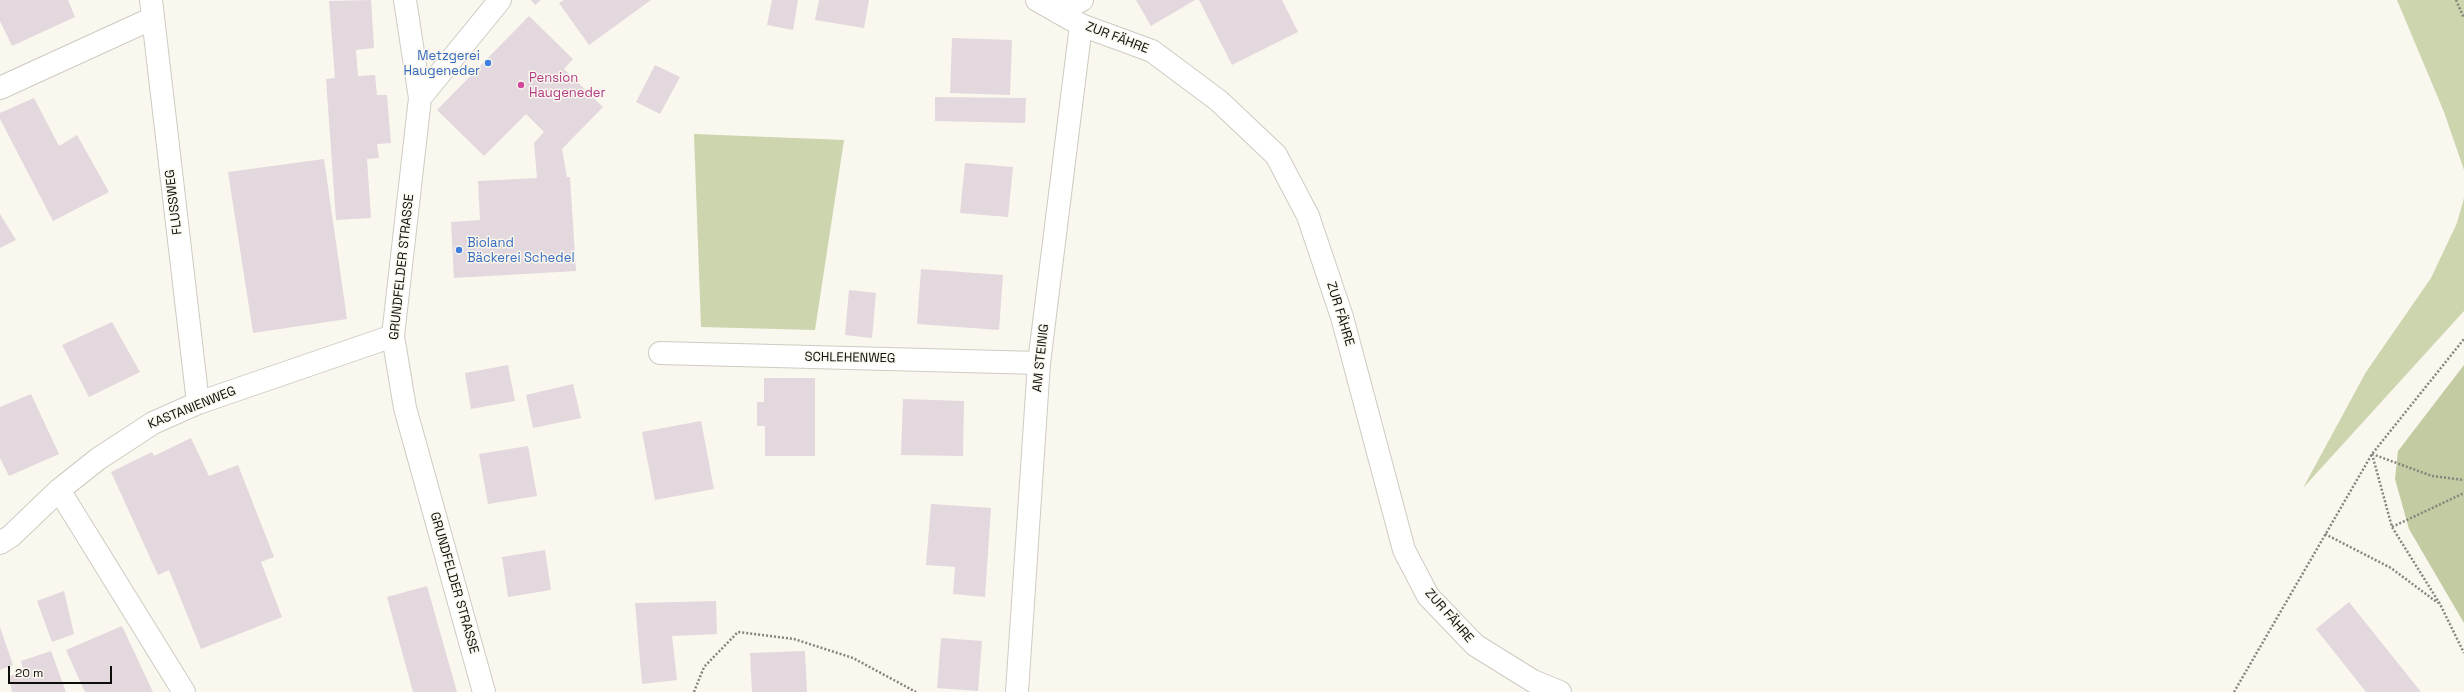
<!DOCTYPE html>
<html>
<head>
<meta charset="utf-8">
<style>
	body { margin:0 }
	#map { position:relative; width:2464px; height:692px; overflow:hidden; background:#faf7ee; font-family:"Space Grotesk",sans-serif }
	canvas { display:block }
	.scale { position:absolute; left:8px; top:666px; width:104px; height:18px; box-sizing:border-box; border:2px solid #0d0d0a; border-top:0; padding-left:5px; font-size:12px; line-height:14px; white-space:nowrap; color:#0d0d0a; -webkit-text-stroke:3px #faf7ee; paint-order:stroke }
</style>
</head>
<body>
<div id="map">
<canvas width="2464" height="692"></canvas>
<div class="scale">20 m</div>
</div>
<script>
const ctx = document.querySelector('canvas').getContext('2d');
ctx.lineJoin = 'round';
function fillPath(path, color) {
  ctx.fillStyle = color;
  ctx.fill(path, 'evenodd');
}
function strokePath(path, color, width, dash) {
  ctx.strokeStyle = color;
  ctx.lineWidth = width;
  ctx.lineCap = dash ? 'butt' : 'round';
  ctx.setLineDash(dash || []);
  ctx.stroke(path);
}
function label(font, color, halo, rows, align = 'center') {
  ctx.font = font + ' "Space Grotesk",sans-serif';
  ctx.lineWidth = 3;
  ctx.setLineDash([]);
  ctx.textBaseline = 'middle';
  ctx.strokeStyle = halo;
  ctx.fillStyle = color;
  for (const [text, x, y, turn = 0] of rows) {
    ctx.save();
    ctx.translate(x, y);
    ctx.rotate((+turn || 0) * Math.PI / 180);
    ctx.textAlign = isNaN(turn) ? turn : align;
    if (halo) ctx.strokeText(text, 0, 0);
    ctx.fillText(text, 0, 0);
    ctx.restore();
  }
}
fillPath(new Path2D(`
	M 2397,0 L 2464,0 L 2464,170 L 2444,112 Z
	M 694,134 L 844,140 L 815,330 L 701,327 Z
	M 2464,198 L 2464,311 L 2303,488 L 2366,372 L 2431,278 L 2457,223 Z`), '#ccd5ad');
fillPath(new Path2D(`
	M 2464,365 L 2464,623 L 2409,529 L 2395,479 L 2398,451 Z`), '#c2cba2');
fillPath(new Path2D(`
	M 0,0 L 68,0 L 75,17 L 12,46 L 0,21 Z
	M 371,0 L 374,48 L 356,50 L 358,76 L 375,75 L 377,95 L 387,95 L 391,143 L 377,144 L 379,158 L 367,159 L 371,218 L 336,220 L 326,79 L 335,78 L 329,1 Z
	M 531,0 L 541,0 L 535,5 Z
	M 564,0 L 651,0 L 589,45 L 559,3 Z
	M 772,0 L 798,0 L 793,30 L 767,25 Z
	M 819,0 L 869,0 L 864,28 L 815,20 Z
	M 1136,0 L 1195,0 L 1151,26 Z
	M 1199,0 L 1282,0 L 1298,32 L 1232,65 Z
	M 529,16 L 573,59 L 564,69 L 603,107 L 562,149 L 567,177 L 570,177 L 576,271 L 454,278 L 451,222 L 480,220 L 478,181 L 537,178 L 534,143 L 544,132 L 526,114 L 484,156 L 437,110 Z
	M 952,38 L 1012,40 L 1010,95 L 950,93 Z
	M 655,65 L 680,77 L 660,114 L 636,102 Z
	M 935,97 L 1026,98 L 1025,123 L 935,121 Z
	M 34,98 L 59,146 L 77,135 L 109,192 L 53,221 L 0,119 L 0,113 Z
	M 324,159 L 347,319 L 253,333 L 228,172 Z
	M 965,163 L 1013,167 L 1008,217 L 960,213 Z
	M 0,214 L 16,240 L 0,248 Z
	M 921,269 L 1003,275 L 999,330 L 917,324 Z
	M 849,290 L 876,293 L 872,338 L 845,335 Z
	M 112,322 L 140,372 L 89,397 L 62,345 Z
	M 508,365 L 515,401 L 471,409 L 465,373 Z
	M 764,378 L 815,378 L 815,456 L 765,456 L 765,426 L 757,426 L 757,402 L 764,402 Z
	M 573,384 L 581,418 L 533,428 L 526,395 Z
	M 31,394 L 59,454 L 9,476 L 0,458 L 0,407 Z
	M 903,399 L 964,401 L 963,456 L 901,455 Z
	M 701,421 L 714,489 L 655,500 L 642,432 Z
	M 191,438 L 209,476 L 238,465 L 274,557 L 261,562 L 282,617 L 201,649 L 169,570 L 158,575 L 111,472 L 152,452 L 154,456 Z
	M 528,446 L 537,496 L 488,504 L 479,454 Z
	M 931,504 L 991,508 L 985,597 L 953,594 L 955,567 L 926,565 Z
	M 545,550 L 551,590 L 508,597 L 502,557 Z
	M 427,586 L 457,692 L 413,692 L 387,597 Z
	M 64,591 L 74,634 L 52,642 L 37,601 Z
	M 716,601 L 717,634 L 672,636 L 677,680 L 642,684 L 635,603 Z
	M 2349,602 L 2421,692 L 2366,692 L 2316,629 Z
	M 122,626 L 153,692 L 85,692 L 66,650 Z
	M 0,627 L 13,665 L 0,670 Z
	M 941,638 L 982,641 L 978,691 L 937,688 Z
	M 51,651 L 66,692 L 12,692 L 9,676 L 24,673 L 21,661 Z
	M 805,651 L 807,692 L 752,692 L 750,653 Z`), '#e2d8dd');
const minor = new Path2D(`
	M 151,0 L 198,403
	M 405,0 L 420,98 L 393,336 L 405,408 L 484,692
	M 1037,0 L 1081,25 L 1152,51 L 1219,101 L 1276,155 L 1308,216 L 1342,317 L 1404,550 L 1428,596 L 1475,645 L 1533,681 L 1560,692
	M 1058,12 L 1082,0
	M 0,88 L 151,19
	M 420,98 L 500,0
	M 660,353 L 1039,363
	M 59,490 L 184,692
	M 0,543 L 11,536 L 59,490 L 98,459 L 153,423 L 198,403 L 393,336
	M 1017,692 L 1039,363 L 1081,25`);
strokePath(minor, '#cecbc2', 24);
strokePath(new Path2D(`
	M 2456,0 L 2464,18
	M 2372,454 L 2392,527 L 2440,604 L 2464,653
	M 2372,454 L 2432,476 L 2464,480
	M 2392,527 L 2464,493
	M 2325,534 L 2391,568 L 2438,603
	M 694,692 L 704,667 L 738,632 L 794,639 L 853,658 L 916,692
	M 2234,692 L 2372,454 L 2464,339`), '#85847d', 2.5, [2, 2]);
strokePath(minor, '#fff', 22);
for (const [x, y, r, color] of [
	[488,63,4,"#3f7fe0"],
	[521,85,4,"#d1479c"],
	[459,250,4,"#3f7fe0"]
]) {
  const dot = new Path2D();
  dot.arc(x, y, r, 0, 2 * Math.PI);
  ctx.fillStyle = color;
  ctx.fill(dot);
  strokePath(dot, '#faf7ee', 1.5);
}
label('13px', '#0d0d0a', '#faf7ee', [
	["ZUR FÄHRE",1117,38,21],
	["FLUSSWEG",174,202,-97],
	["GRUNDFELDER STRASSE",402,267,-84],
	["ZUR FÄHRE",1340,314,73],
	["SCHLEHENWEG",850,358,1],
	["AM STEINIG",1041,358,-84],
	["KASTANIENWEG",192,408,-22],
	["GRUNDFELDER STRASSE",454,583,74],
	["ZUR FÄHRE",1449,616,49]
]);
label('13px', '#366cbe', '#faf7ee', [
	["Metzgerei",480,56],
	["Haugeneder",480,71],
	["Bioland",467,243,"left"],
	["Bäckerei Schedel",467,258,"left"]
], 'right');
label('13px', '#b23c85', '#faf7ee', [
	["Pension",529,78],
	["Haugeneder",529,93]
], 'left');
</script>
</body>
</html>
